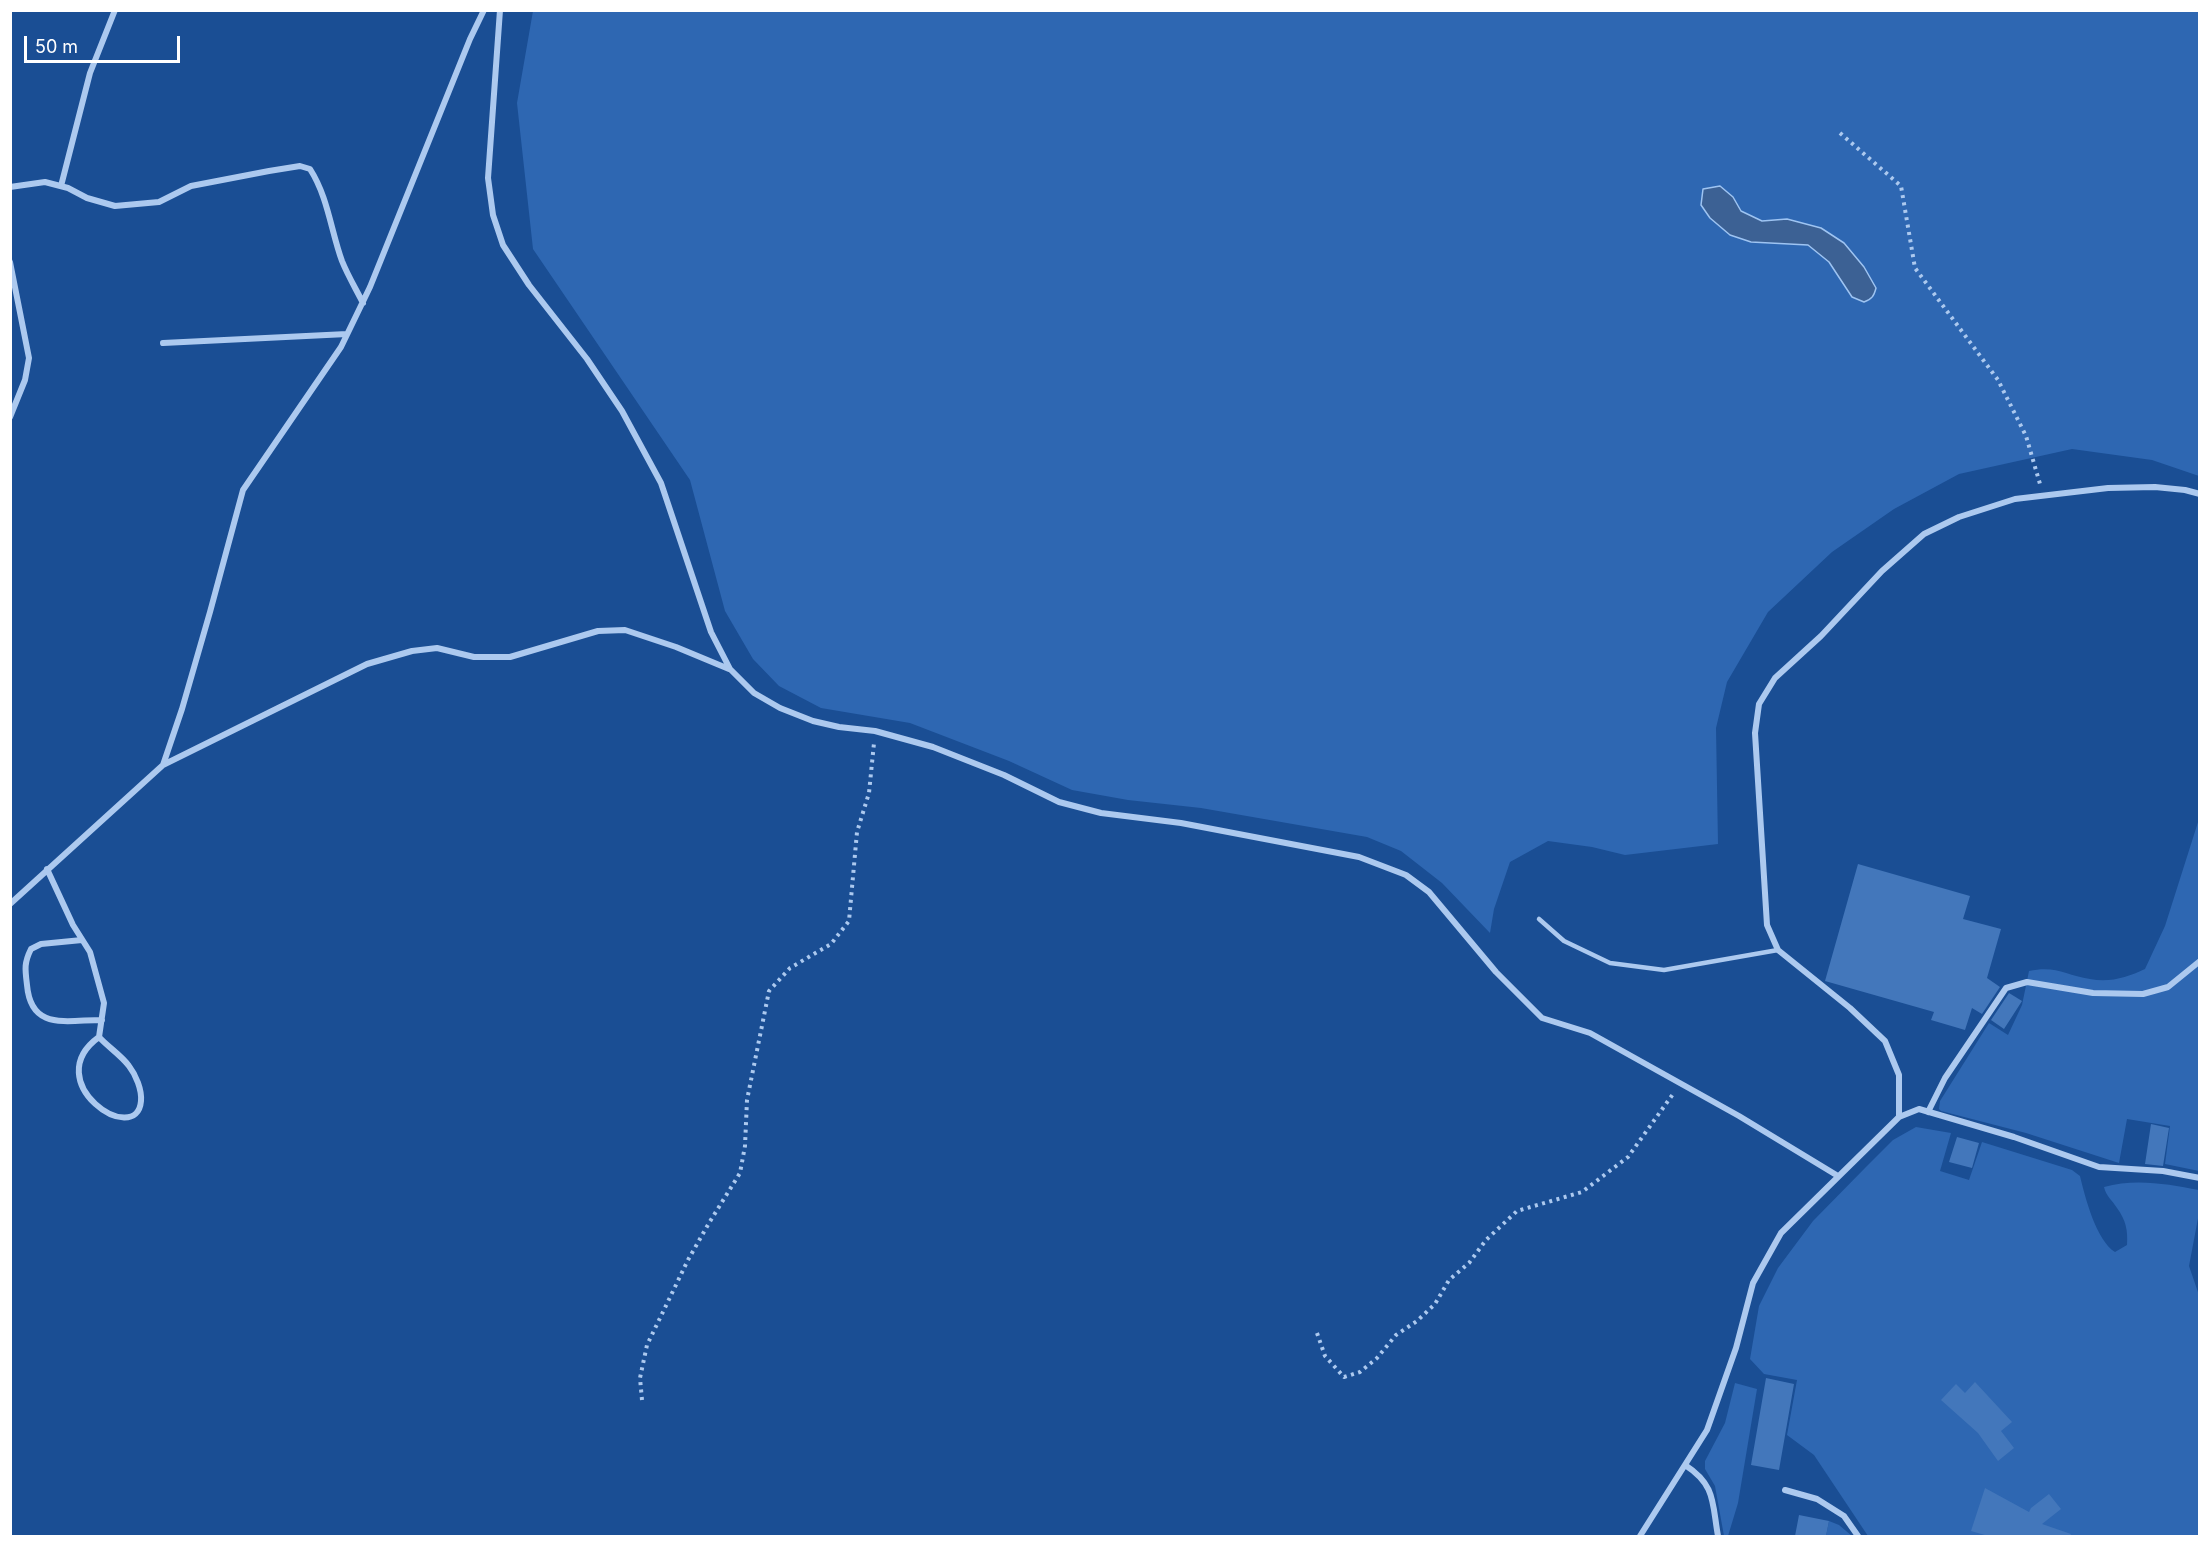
<!DOCTYPE html>
<html>
<head>
<meta charset="utf-8">
<style>
	body { margin:0 }
	#map { position:relative; width:2210px; height:1547px; overflow:hidden; background:#1a4e94; font-family:Inter,sans-serif }
	canvas { display:block }
	.frame { position:absolute; inset:0; border:12px solid #fff; pointer-events:none }
	.scale { position:absolute; left:24px; top:36px; width:156px; height:27px; box-sizing:border-box; border:3px solid #fff; border-top:0; padding-left:8px; font-size:18px; line-height:21px; white-space:nowrap; color:#fff; -webkit-text-stroke:4px #1a4e94; paint-order:stroke }
</style>
</head>
<body>
<div id="map">
<canvas width="2210" height="1547"></canvas>
<div class="frame"></div>
<div class="scale">50 m</div>
</div>
<script>
const ctx = document.querySelector('canvas').getContext('2d');
ctx.lineJoin = 'round';
function fillPath(path, color) {
  ctx.fillStyle = color;
  ctx.fill(path, 'evenodd');
}
function strokePath(path, color, width, dash) {
  ctx.strokeStyle = color;
  ctx.lineWidth = width;
  ctx.lineCap = dash ? 'butt' : 'round';
  ctx.setLineDash(dash || []);
  ctx.stroke(path);
}
fillPath(new Path2D(`
	M 533,11 L 2199,11 L 2199,476 L 2152,460 L 2072,449 L 1959,474 L 1894,509 L 1832,552 L 1768,612 L 1727,682 L 1716,728 L 1718,844 L 1625,855 L 1592,847 L 1548,841 L 1510,862 L 1494,909 L 1490,933 L 1442,883 L 1401,851 L 1367,837 L 1201,808 L 1128,800 L 1072,790 L 1009,761 L 910,723 L 821,708 L 779,686 L 753,659 L 725,611 L 690,480 L 533,249 L 517,103 Z
	M 2199,819 L 2199,1171 L 2165,1164 L 2170,1126 L 2127,1119 L 2119,1163 L 2026,1133 L 1941,1111 L 1939,1109 L 1940,1101 L 1989,1023 L 2008,1035 L 2022,1005 L 2029,971 C 2055,965 2066,975 2090,979 C 2110,983 2128,977 2145,969 L 2165,926 Z
	M 1916,1127 L 1951,1133 L 1940,1171 L 1969,1180 L 1982,1142 L 2072,1170 L 2080,1176 C 2085,1197 2096,1240 2115,1252 L 2127,1245 C 2128,1231 2126,1220 2117,1208 C 2112,1200 2106,1196 2104,1187 C 2135,1178 2168,1184 2199,1190 L 2199,1213 L 2189,1266 L 2200,1298 L 2199,1536 L 1868,1536 L 1814,1455 L 1787,1435 L 1797,1380 L 1764,1374 L 1750,1359 L 1759,1306 L 1778,1268 L 1813,1221 L 1865,1168 L 1893,1140 Z
	M 1735,1383 L 1757,1389 L 1738,1503 L 1728,1536 L 1724,1536 L 1715,1486 L 1705,1469 L 1705,1461 L 1725,1423 Z
	M 1829,1521 L 1839,1525 L 1852,1536 L 1826,1536 Z`), '#2e67b2');
const water = new Path2D(`
	M 1720,186 L 1733,197 L 1741,211 L 1762,221 L 1787,219 L 1821,228 L 1844,243 L 1864,267 L 1876,288 C 1874,296 1872,299 1864,302 L 1852,297 L 1829,262 L 1808,245 L 1751,242 L 1730,235 L 1710,218 L 1701,205 L 1703,189 Z`);
fillPath(water, '#3c6194');
strokePath(water, '#9ec4f2', 1.5);
fillPath(new Path2D(`
	M 1858,864 L 1970,896 L 1963,919 L 2001,929 L 1987,978 L 2000,987 L 1982,1014 L 1972,1008 L 1965,1030 L 1931,1020 L 1934,1012 L 1825,981 Z
	M 2009,993 L 2022,1001 L 2004,1029 L 1991,1020 Z
	M 2151,1124 L 2169,1128 L 2163,1166 L 2145,1164 Z
	M 1957,1137 L 1979,1143 L 1972,1168 L 1949,1162 Z
	M 1766,1378 L 1794,1384 L 1779,1470 L 1751,1465 Z
	M 1975,1382 L 2012,1422 L 2001,1431 L 2014,1448 L 1998,1461 L 1978,1433 L 1941,1400 L 1956,1384 L 1965,1393 Z
	M 1985,1488 L 2029,1512 L 2031,1508 L 2049,1494 L 2061,1509 L 2042,1524 L 2071,1534 L 2070,1536 L 1988,1536 L 1971,1531 Z
	M 1799,1515 L 1829,1521 L 1826,1536 L 1795,1536 Z`), '#4377bb');
strokePath(new Path2D(`
	M 1840,133 L 1901,186 L 1915,268 L 1998,380 L 2026,436 L 2040,484
	M 1317,1333 L 1325,1356 L 1344,1377 L 1360,1372 L 1377,1358 L 1396,1335 L 1417,1321 L 1435,1304 L 1449,1280 L 1469,1263 L 1486,1240 L 1517,1211 L 1582,1192 L 1628,1157 L 1673,1094
	M 642,1400 L 640,1378 L 647,1345 L 688,1260 L 709,1223 L 740,1173 L 745,1146 L 747,1100 L 769,991 L 790,968 L 831,944 L 849,921 L 857,832 L 869,793 L 874,743`), '#acc9ef', 4, [3, 4.5]);
strokePath(new Path2D(`
	M 1539,919 L 1564,941 L 1610,963 L 1664,970 L 1778,950`), '#acc9ef', 4.5);
strokePath(new Path2D(`
	M 500,10 L 488,178 L 493,215 L 503,245 L 529,285 L 587,359 L 622,411 L 661,483 L 711,632 L 730,669 L 754,693 L 780,708 L 813,721 L 839,727 L 875,731 L 933,747 L 1004,775 L 1059,802 L 1101,813 L 1181,823 L 1359,857 L 1406,875 L 1429,892 L 1496,972 L 1542,1018 L 1590,1033 L 1739,1116 L 1838,1176
	M 61,186 L 90,73 L 115,10
	M 10,187 L 45,182 L 68,188 L 87,198 L 115,206 L 159,202 L 191,186 L 269,171 L 300,166 L 310,169 C 328,197 331,231 342,261 C 348,276 356,289 363,303
	M 10,262 L 29,358 L 25,380 L 10,417
	M 163,343 L 347,334
	M 163,765 L 182,709 L 210,612 L 243,490 L 341,347 L 370,287 L 470,39 L 484,10
	M 47,869 L 73,925 L 90,952 L 104,1003 L 99,1037 C 37,1082 137,1149 141,1101 C 142,1090 136,1075 129,1066 C 121,1055 108,1047 99,1037
	M 10,904 L 163,765 L 367,664 L 412,651 L 437,648 L 474,657 L 510,657 L 598,631 L 625,630 L 676,647 L 729,669
	M 82,940 L 41,944 L 31,949 C 24,963 25,969 27,985 C 31,1031 66,1020 102,1020
	M 1928,1112 L 1945,1078 L 2006,988 L 2027,982 L 2093,993 L 2143,994 L 2168,987 L 2200,961
	M 1899,1117 L 1899,1075 L 1885,1041 L 1850,1008 L 1778,950 L 1767,925 L 1755,733 L 1759,704 L 1775,678 L 1821,636 L 1882,571 L 1924,534 L 1959,517 L 2015,499 L 2108,488 L 2155,487 L 2185,490 L 2200,494
	M 1685,1465 C 1716,1485 1712,1503 1718,1536
	M 1785,1490 L 1817,1499 L 1844,1516 L 1858,1536
	M 1640,1536 L 1707,1430 L 1736,1348 L 1753,1283 L 1781,1233 L 1899,1117 L 1919,1109 L 2014,1137 L 2099,1167 L 2163,1171 L 2200,1178`), '#acc9ef', 6);
</script>
</body>
</html>
